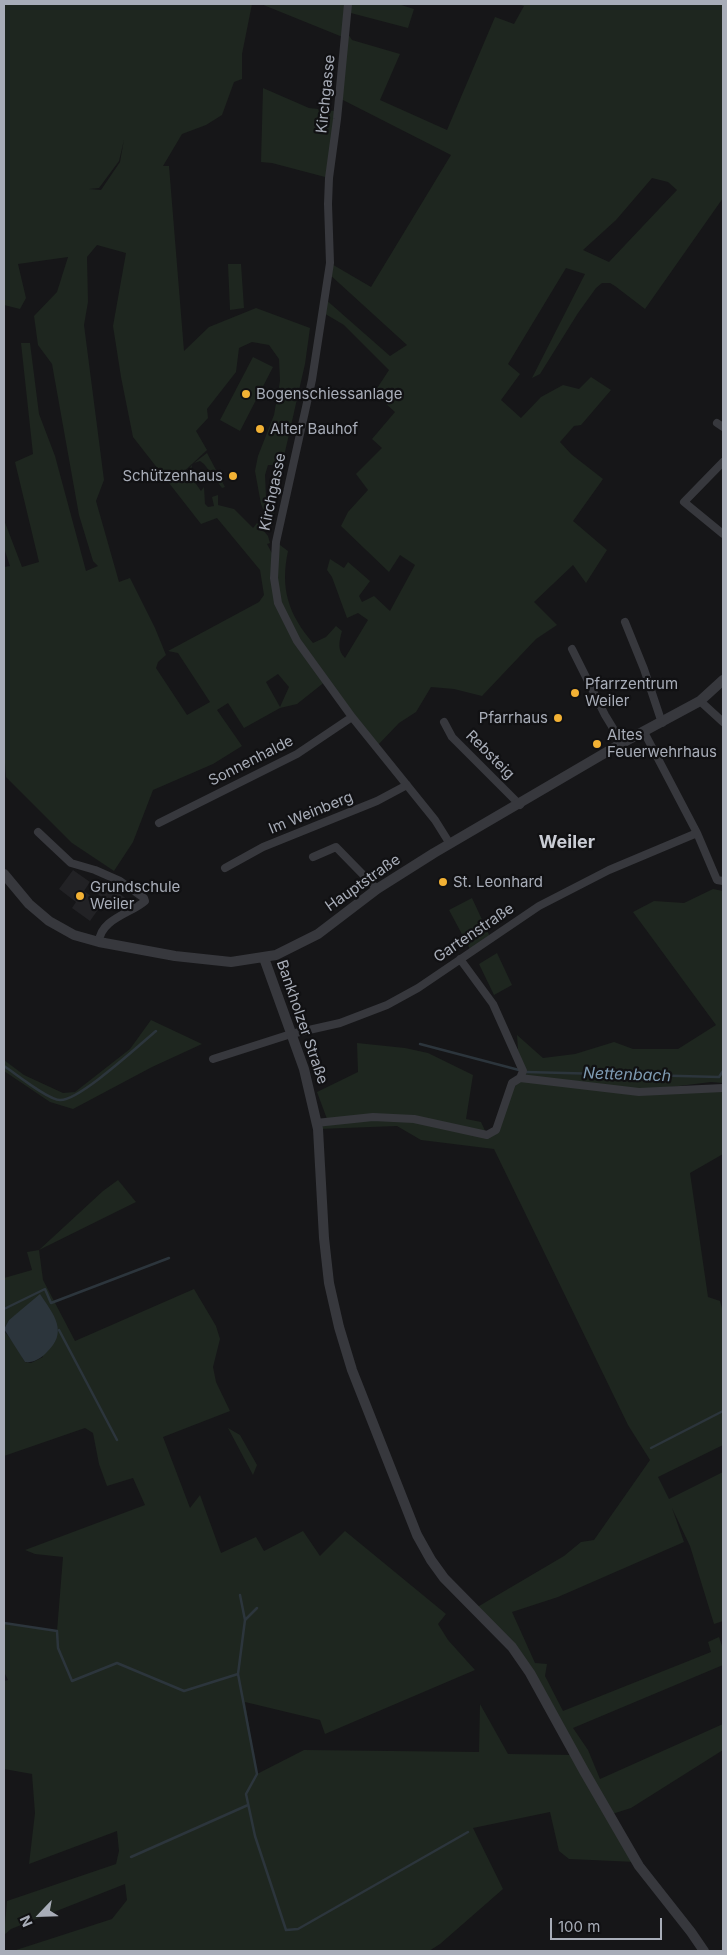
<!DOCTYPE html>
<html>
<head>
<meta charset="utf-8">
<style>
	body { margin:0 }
	#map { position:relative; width:727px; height:1955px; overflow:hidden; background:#161618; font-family:Inter,sans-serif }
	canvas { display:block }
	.frame { position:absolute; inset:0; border:5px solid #a8adb8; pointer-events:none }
	.north { position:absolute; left:15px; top:1890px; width:50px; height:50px; -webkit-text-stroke:4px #111113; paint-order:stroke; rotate:246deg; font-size:14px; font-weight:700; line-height:20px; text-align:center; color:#a8adb8 }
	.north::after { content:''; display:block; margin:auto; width:18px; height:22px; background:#a8adb8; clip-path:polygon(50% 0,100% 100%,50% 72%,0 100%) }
	.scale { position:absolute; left:550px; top:1918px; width:112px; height:22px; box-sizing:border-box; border:2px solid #a8adb8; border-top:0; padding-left:6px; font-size:15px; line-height:18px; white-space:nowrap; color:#a8adb8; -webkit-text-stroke:4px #111113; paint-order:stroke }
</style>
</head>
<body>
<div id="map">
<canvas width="727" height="1955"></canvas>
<div class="frame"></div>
<div class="north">N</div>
<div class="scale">100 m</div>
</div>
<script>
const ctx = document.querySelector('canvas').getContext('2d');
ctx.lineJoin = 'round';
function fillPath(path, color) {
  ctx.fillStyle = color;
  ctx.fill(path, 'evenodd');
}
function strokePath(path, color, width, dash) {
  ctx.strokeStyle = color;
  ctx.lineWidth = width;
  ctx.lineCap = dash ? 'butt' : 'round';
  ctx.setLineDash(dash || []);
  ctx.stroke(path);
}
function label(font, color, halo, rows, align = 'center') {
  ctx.font = font + ' Inter,sans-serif';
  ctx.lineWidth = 4.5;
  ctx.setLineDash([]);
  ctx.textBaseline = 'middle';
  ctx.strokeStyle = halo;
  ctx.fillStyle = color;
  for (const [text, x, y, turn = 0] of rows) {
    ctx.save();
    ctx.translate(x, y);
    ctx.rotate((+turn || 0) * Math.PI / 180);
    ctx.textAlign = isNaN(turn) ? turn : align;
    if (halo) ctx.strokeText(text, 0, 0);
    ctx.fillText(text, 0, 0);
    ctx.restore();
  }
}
fillPath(new Path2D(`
	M 73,870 L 90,882 L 84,891 L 102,904 L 90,921 L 72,908 L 76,902 L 59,889 Z
	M 100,880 L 127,899 L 120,909 L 93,891 Z`), '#222225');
fillPath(new Path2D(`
	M 4,4 L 252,4 L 242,54 L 242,79 L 234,82 L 222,115 L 206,125 L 182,134 L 163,166 L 169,166 L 184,351 L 209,327 L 256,308 L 310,328 L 305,364 L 282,465 L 268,465 L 265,475 L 266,496 L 276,506 L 270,526 L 261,504 L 255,471 L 258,456 L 274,415 L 280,381 L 279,359 L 269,345 L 252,342 L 239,348 L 236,372 L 207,409 L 208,418 L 196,431 L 207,450 L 178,477 L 185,480 L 184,476 L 192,465 L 191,477 L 201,491 L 204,487 L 205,504 L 208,507 L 214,506 L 212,497 L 218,495 L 218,505 L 234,509 L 253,528 L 257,523 L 268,536 L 270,543 L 267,544 L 275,559 L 276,542 L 288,551 C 280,588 288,614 313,643 L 326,637 L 336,626 L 342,631 C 339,642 337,650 345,658 L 368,620 L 358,613 L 347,618 L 332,577 L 327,570 L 330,559 L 344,568 L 348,562 L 370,581 L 359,596 L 362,602 L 374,596 L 390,611 L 415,565 L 400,555 L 389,572 L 341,526 L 348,512 L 368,490 L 356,474 L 382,448 L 372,439 L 395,412 L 374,393 L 389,370 L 344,325 L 322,312 L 324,298 L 390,356 L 407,345 L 328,273 L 330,263 L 371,287 L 451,155 L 339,98 L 345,38 L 261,4 L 398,4 L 414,9 L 408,28 L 347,12 L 346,31 L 352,40 L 400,54 L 380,100 L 447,130 L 495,17 L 514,24 L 524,6 L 517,4 L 723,4 L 723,198 L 645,309 L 615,286 L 610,283 L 602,283 L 596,288 L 578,313 L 540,374 L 532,378 L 585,274 L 566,268 L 508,364 L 520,374 L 501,400 L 521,418 L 541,397 L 563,385 L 579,389 L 591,377 L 611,390 L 581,425 L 574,426 L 560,442 L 571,454 L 603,479 L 573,521 L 607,550 L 586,583 L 573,565 L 534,602 L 557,625 L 536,639 L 482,696 L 454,689 L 431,687 L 416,712 L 399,723 L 376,747 L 326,681 L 297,704 L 280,708 L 244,728 L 228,703 L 217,710 L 242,746 L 213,764 L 153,790 L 133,842 L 114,871 L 72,843 L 6,777 L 4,750 L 4,567 L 10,566 L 4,548 L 4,520 L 22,567 L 39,562 L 15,462 L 33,454 L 21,343 L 30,343 L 39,414 L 55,456 L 86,571 L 98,566 L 93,561 L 79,515 L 52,364 L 38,345 L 34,316 L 57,292 L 68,257 L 18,264 L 26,298 L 20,309 L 4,305 ZM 124,140 L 120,162 L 101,190 L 89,189 L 99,188 L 119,161 ZM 652,178 L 668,182 L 677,190 L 609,262 L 583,250 L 616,220 ZM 97,245 L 126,253 L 113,326 L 121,377 L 133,437 L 201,524 L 217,518 L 260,570 L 264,595 L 259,602 L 168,651 L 178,653 L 210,702 L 187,715 L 156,668 L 158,662 L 166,655 L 155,628 L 130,578 L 119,582 L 96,501 L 104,480 L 84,325 L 88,302 L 87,257 ZM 278,674 L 289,687 L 280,707 L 266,682 Z
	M 263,88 L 309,108 L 335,111 L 329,178 L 272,163 L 261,162 Z
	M 228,264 L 241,264 L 244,308 L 230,310 Z
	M 253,357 L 273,367 L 240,431 L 220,420 Z
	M 207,453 L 225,487 L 222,488 L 204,464 L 200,461 L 194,463 Z
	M 713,889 L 723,891 L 723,1083 L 711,1082 L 647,1090 L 723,1088 L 723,1154 L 690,1173 L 708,1297 L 720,1301 L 723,1312 L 723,1445 L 658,1477 L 669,1499 L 723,1472 L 723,1621 L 714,1624 L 690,1546 L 672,1508 L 684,1542 L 558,1597 L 512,1612 L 535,1663 L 547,1664 L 545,1676 L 563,1711 L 711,1652 L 708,1642 L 719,1637 L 723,1649 L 723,1665 L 573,1728 L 588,1750 L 600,1779 L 723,1724 L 723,1750 L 631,1808 L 609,1815 L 636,1862 L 569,1859 L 559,1851 L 550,1812 L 473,1828 L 503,1889 L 440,1944 L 429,1951 L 13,1951 L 112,1919 L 127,1900 L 125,1884 L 11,1929 L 4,1935 L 7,1901 L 116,1864 L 119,1851 L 117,1831 L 29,1864 L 35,1813 L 32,1774 L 4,1769 L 4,1681 L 8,1680 L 4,1672 L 4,1623 L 57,1631 L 63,1557 L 35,1554 L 25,1550 L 145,1505 L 133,1478 L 107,1486 L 99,1464 L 93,1433 L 85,1428 L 4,1456 L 4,1331 L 15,1344 L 25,1362 L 31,1363 L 43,1357 L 21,1311 L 9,1320 L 4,1329 L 4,1278 L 32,1270 L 27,1252 L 39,1250 L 103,1191 L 118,1180 L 136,1202 L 39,1250 L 43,1280 L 75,1341 L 194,1289 L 216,1326 L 220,1339 L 213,1367 L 216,1382 L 230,1411 L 163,1437 L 190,1508 L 200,1495 L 221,1553 L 256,1537 L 264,1551 L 303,1531 L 320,1556 L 345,1531 L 446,1614 L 438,1624 L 448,1640 L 475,1670 L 325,1734 L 320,1720 L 245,1702 L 257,1774 L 304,1750 L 479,1752 L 480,1704 L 508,1754 L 574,1755 L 530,1673 L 474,1609 L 564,1556 L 581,1542 L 594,1540 L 650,1460 L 628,1425 L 494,1149 L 421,1140 L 397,1126 L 318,1129 L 327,1119 L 317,1092 L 358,1072 L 357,1043 L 405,1048 L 428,1053 L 473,1075 L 466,1119 L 481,1122 L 487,1135 L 496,1130 L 512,1083 L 520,1078 L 517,1035 L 543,1058 L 575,1054 L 614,1042 L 633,1049 L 678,1049 L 716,1025 L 633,912 L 654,901 L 684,903 Z
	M 472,898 L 491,939 L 471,951 L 449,910 Z
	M 497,953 L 512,985 L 494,995 L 479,964 Z
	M 151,1020 L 202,1044 L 152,1067 L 73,1109 L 50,1102 L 4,1071 L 4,1060 L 24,1075 L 63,1093 L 75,1092 L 130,1049 Z
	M 228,1428 L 240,1435 L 257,1465 L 253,1475 Z`), '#1e261f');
fillPath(new Path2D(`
	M 40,1294 C 54,1315 69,1332 46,1353 C 40,1359 33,1363 25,1362 L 4,1329 L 9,1320 Z`), '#2c353c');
strokePath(new Path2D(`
	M 420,1044 L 519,1070
	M 4,1066 C 15,1073 48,1100 60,1100 C 79,1101 139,1045 156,1031
	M 526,1072 L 719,1077 L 723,1071
	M 4,1309 L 45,1289 L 51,1303 L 169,1258
	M 59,1330 L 117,1440
	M 651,1448 L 723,1411
	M 240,1595 L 245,1620
	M 4,1623 L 57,1631 L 58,1648 L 72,1681 L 117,1663 L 184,1691 L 238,1674 L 257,1774 L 246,1794 L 255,1836 L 286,1930 L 298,1929 L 468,1832
	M 238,1674 L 245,1620 L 257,1608
	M 131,1857 L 248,1805`), '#2c353c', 2.5);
strokePath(new Path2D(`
	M 348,4 L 337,119 L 329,178 L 328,204 L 330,263 L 312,380 L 276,542 L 274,578 L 278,603 L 297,641 L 352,717 L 435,820 L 450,844
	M 717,423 L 723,427
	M 723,462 L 684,502 L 723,534
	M 625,622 L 644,669 L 662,723
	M 572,649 L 605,715 L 622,743
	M 700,701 L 723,722
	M 444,722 L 452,737 L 520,805
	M 644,732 L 697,833 L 717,880 L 723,881
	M 159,823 L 297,754 L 352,717
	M 38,832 L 71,863 L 95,870 L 120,881 L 144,898 L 145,901 C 132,913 100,919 99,942
	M 313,857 L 336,847 L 377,889
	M 225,868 L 263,847 L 377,801 L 407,785
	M 460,959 L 493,1004 L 523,1071 L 520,1078 L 639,1092 L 723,1088
	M 213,1059 L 291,1034 L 340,1023 L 387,1005 L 418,988 L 539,906 L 609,870 L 697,833
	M 316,1123 L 373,1117 L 414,1119 L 487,1135 L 496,1130 L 512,1083 L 520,1078`), '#37383d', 8);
strokePath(new Path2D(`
	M 4,874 L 29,904 L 49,921 L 74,935 L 99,942 L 175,956 L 231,962 L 276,955 L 318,934 L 377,889 L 434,853 L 622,743 L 700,701 L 723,680
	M 264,958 L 304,1069 L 318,1129 L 324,1238 L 329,1283 L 339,1327 L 352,1370 L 417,1535 L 431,1560 L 444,1578 L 512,1647 L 530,1673 L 584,1771 L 639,1866 L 691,1932 L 704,1951`), '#37383d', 10);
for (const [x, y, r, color] of [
	[246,394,5,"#f2b134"],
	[260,429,5,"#f2b134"],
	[233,476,5,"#f2b134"],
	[575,693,5,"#f2b134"],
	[558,718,5,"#f2b134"],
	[597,744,5,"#f2b134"],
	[443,882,5,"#f2b134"],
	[80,896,5,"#f2b134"]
]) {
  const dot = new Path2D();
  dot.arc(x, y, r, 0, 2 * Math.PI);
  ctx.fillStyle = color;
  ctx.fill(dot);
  strokePath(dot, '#111113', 2);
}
label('15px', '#a8adb8', '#111113', [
	["Kirchgasse",326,94,-84],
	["Kirchgasse",273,492,-78],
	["Rebsteig",490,755,45],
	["Sonnenhalde",251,761,-27],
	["Im Weinberg",311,813,-22],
	["Hauptstraße",363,883,-35],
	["Gartenstraße",474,933,-34],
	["Bankholzer Straße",302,1022,71]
]);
label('15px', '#a8adb8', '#111113', [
	["Bogenschiessanlage",256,394],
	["Alter Bauhof",270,429],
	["Schützenhaus",223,476,"right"],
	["Pfarrzentrum",585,684],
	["Weiler",585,701],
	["Pfarrhaus",548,718,"right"],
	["Altes",607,735],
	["Feuerwehrhaus",607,752],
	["St. Leonhard",453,882],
	["Grundschule",90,887],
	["Weiler",90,904]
], 'left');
label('italic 16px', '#7f9bb3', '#111113', [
	["Nettenbach",627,1075,2]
]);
label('bold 18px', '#c9ccd4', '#111113', [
	["Weiler",567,843]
]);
</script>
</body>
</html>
